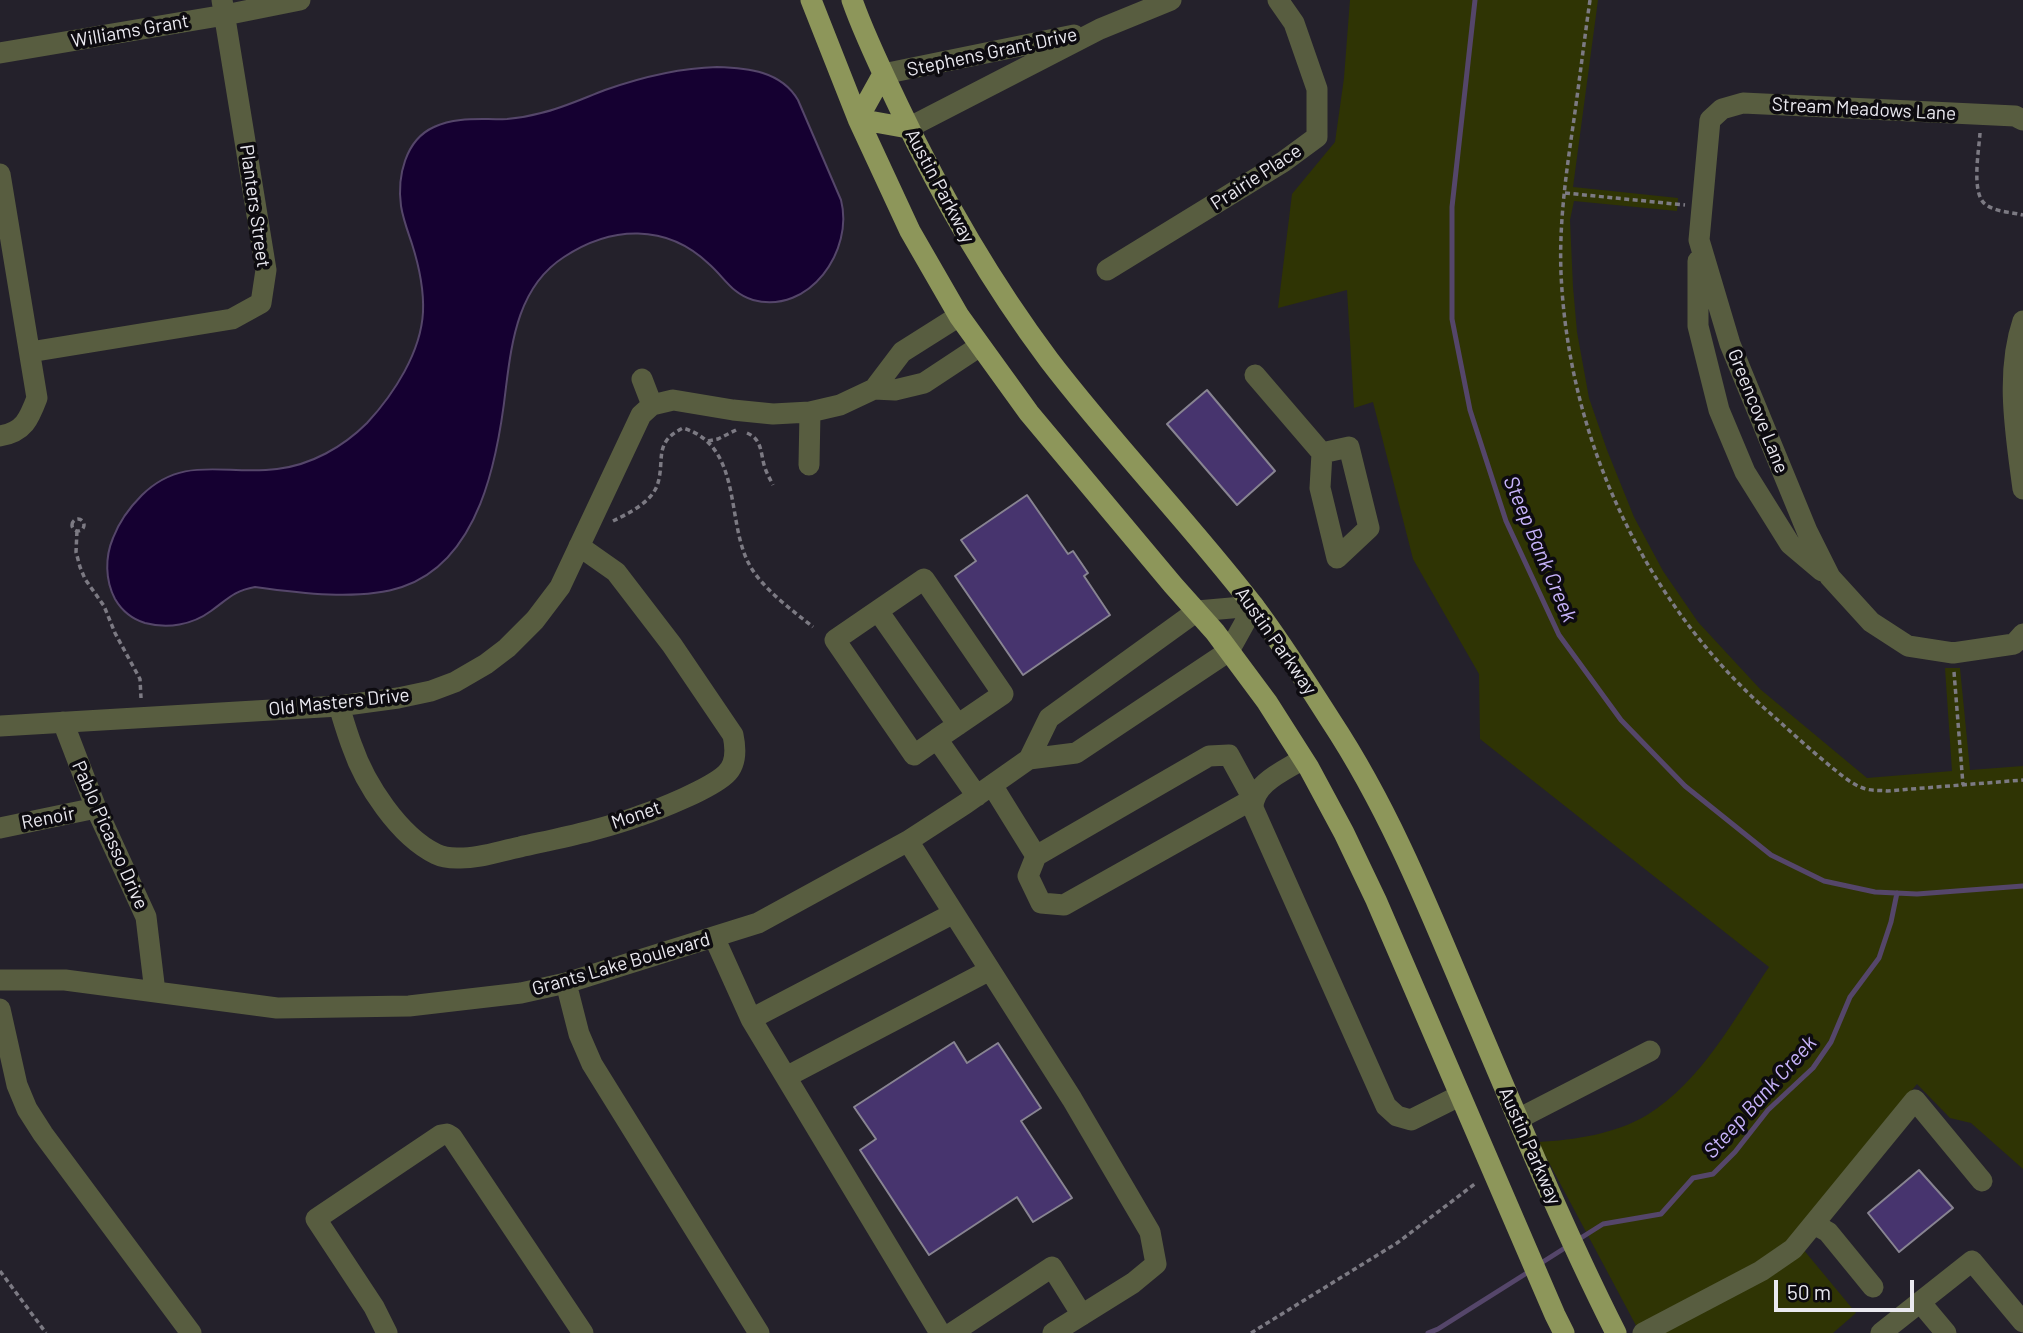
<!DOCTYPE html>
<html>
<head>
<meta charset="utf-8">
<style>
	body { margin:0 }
	#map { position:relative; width:2023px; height:1333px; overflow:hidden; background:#24212b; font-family:Barlow,sans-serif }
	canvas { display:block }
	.scale { position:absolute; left:1774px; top:1280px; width:140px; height:32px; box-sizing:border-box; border:4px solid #eae9f0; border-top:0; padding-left:9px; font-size:21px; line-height:24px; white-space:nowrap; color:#eae9f0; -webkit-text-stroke:5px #0d0b10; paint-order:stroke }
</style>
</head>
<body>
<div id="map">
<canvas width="2023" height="1333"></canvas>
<div class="scale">50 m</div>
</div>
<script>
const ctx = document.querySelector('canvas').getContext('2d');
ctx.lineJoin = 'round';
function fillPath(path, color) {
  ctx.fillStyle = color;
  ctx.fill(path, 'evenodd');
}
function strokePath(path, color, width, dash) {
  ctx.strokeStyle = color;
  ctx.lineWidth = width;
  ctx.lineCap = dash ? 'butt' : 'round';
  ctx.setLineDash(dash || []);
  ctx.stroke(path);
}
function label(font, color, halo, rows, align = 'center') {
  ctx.font = font + ' Barlow,sans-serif';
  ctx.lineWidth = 7;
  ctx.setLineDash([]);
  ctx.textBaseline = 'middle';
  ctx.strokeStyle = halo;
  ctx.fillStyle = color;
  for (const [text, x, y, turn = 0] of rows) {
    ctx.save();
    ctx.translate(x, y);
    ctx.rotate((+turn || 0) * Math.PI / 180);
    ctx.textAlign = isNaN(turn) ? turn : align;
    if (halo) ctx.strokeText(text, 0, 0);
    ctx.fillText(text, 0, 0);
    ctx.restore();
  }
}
fillPath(new Path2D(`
	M 1350,0 L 1598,0 L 1573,187 L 1678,198 L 1677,211 L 1574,201 L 1570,220 L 1573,287 L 1577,332 L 1589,398 L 1607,450 L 1634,517 L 1663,571 L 1698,622 L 1760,689 L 1867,778 L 1952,771 L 1945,668 L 1960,668 L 1970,770 L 2023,766 L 2023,1169 L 1971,1123 L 1950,1118 L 1917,1084 L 1793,1237 L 1856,1313 L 1833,1333 L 1640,1333 L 1538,1142 C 1575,1140 1615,1134 1647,1115 C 1701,1082 1734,1019 1769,967 L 1480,739 L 1479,674 L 1413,559 L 1373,402 L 1354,408 L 1347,290 L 1278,308 L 1292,194 L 1335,142 L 1344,78 Z`), '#2f3404');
const water = new Path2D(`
	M 717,67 C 748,68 781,71 798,100 L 841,200 C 854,250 810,315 753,300 C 732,294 724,277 709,264 C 666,223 611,226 564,257 C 519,286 512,339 506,387 C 498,458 480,561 402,587 C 360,601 298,593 255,587 C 233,591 228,599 211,611 C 192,625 168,629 145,623 C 132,619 122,611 115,599 C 105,580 105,557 113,538 C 119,522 130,507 142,495 C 184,454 226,476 277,469 C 311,465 343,447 367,423 C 394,394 421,352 423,312 C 424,289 419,266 412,244 C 408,232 403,219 401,206 C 397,177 405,140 434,127 C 457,116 482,120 507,119 C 518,118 530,116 541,113 C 563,108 584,98 605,90 C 642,77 678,68 717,67 Z`);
fillPath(water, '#150031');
strokePath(water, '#55466a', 2);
strokePath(new Path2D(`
	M 1475,0 L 1452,207 L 1452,319 L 1470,410 L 1506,521 L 1559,635 L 1621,720 L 1685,786 L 1771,855 L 1824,881 L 1875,892 L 1917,894 L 2023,886
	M 1576,1241 L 1603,1224 L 1661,1214 L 1693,1178 L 1713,1174 L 1735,1152 L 1768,1110 L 1813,1068 L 1831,1042 L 1850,997 L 1879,958 L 1891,922 L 1897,893
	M 1538,1265 L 1568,1246
	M 1428,1333 L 1438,1329 L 1530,1271`), '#55466a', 5);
const building = new Path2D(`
	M 1207,390 L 1275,471 L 1237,505 L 1167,424 Z
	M 1027,495 L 1068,554 L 1073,551 L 1088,573 L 1084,576 L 1110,615 L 1023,675 L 955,576 L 976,561 L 961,540 Z
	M 954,1042 L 967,1063 L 998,1043 L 1041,1108 L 1021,1121 L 1072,1198 L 1033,1222 L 1017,1197 L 929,1255 L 860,1150 L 876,1139 L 854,1107 Z
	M 1919,1170 L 1953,1208 L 1899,1252 L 1868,1213 Z`);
fillPath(building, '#47346e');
strokePath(building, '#888492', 2);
strokePath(new Path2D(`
	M 1590,0 C 1584,42 1579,84 1573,126 C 1566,174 1559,224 1561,273 C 1568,436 1642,597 1763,707 C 1787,728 1810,750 1835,770 C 1844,777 1854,786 1866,789 C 1873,791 1880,790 1887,791 L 2023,780
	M 1980,133 C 1979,150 1971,193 1985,204 C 1995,212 2011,212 2023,215
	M 1565,193 L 1685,205
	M 747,433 C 763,440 760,453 765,468 C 767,474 770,479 773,485
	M 708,441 L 718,439 L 736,430
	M72 525a6 6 0 1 1 12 0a6 6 0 1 1-12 0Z
	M 613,521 C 629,513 650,503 657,486 C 666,460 652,443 683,428 C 742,446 726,518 748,562 C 760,587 792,610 813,627
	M 77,531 L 76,552 L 80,567 L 85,579 L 104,606 L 115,633 L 140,679 L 141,698
	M 1954,672 L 1963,785
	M 0,1271 L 46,1333
	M 1251,1333 L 1397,1243 L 1476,1183`), '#7c7a83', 3.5, [5, 3.5]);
strokePath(new Path2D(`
	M 0,53 L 225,15 L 300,0
	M 883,74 L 1074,35
	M 2023,120 L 2015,116 L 1743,103 L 1722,109 L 1710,120 L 1699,240 L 1730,344 L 1807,531 L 1830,577 L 1871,622 L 1908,646 L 1953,653 L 2014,644 L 2023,634
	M 908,128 L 1100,29 L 1171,0
	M 0,174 L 37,398 C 29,419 24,432 0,436
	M 1698,261 L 1698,326 L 1719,410 L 1745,472 L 1790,544 L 1822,571
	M 1107,270 L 1283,162 L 1317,137 L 1317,89 L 1294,23 L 1278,0
	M 2023,321 C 2005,374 2016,435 2023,489
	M 30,352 L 232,319 L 261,303 L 266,270 L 222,0
	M 1255,375 L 1322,453 L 1349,447 L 1369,528 L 1337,558 L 1320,488 L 1322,453
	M 642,379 L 652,405
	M 874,389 L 902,352 L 959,316
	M 809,465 L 810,412
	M 878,611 L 958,725
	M 339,706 C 343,719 347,733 352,746 C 365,784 399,836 436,854 C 442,857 450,858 457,858 C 478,859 500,851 520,847 C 560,838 601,830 639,816 C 660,809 710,789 726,774 C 737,764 736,749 733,735 L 672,645 L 616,572 L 579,546
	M 63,722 L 96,808 L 146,917 L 155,992
	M 0,726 L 339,706 L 398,698 L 431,691 L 455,682 L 486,664 L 507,648 L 535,620 L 560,587 L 641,415 L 652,405 L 673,400 L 733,410 L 773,414 L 810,412 L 840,405 L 874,389 L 895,390 L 924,383 L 980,346
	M 937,739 L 1003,694 L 924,579 L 835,640 L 914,755 L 937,739 L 977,796
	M 1229,755 L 1253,799 L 1064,905 L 1041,903 L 1028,876 L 1036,856 L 1209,756 Z
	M 1029,759 L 1076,753 L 1229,651 L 1254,606
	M 1303,759 C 1284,771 1253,783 1253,808 L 1386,1106 L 1397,1116 L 1411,1120 L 1459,1096
	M 992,785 L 1036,856
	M 0,828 L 96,808
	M 908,841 L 1072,1099 L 1150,1232 L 1156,1264 L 1133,1283 L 1053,1333
	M 714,937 L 751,1019 L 940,1333
	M 0,980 L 65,980 L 277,1008 L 409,1006 L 521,993 L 566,983 L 758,923 L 908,841 L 965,804 L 1029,759 L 1049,718 L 1197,611 L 1254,606
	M 566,983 L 579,1034 L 592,1064 L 759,1333
	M 0,1009 L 17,1085 L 27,1109 L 43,1134 L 191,1333
	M 751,1019 L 954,913
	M 786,1077 L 990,970
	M 1518,1119 L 1650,1051
	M 1814,1224 L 1828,1232 L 1873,1287
	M 1920,1302 L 1946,1333
	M 387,1333 L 374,1307 L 316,1219 L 441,1135 L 447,1134 L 452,1137 L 583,1333
	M 952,1333 L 1052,1267 L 1082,1315
	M 1643,1333 L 1761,1271 L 1793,1249 L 1915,1100 L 1982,1181
	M 1881,1333 L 1972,1261 L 2023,1322`), '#585d40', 21);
strokePath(new Path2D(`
	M 811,0 L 858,119 L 910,231 L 959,316 L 1029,413 L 1173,585 L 1215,632 L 1267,702 L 1309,768 L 1344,833 L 1376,900 L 1555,1315 L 1564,1333
	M 852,0 C 865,37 882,71 899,107 C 941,196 990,281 1049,360 C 1114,445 1188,521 1253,605 C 1281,642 1306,682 1331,721 C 1387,806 1425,899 1464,992 C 1513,1107 1560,1222 1616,1333
	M 883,74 L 858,119 L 908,128`), '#8d965a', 21);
label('19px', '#eae9f0', '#0d0b10', [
	["Williams Grant",130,31,-10],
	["Stephens Grant Drive",992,52,-12],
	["Stream Meadows Lane",1864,109,3],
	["Prairie Place",1256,177,-33],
	["Austin Parkway",940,186,62],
	["Planters Street",255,206,82],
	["Greencove Lane",1758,411,68],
	["Austin Parkway",1276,641,55],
	["Old Masters Drive",339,702,-6],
	["Monet",636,815,-19],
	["Renoir",48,818,-11],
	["Pablo Picasso Drive",110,835,66],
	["Grants Lake Boulevard",621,964,-16],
	["Austin Parkway",1530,1146,66]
]);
label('italic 21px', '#c8b4fc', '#0d0b10', [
	["Steep Bank Creek",1540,549,67],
	["Steep Bank Creek",1760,1097,-48]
]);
</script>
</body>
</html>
